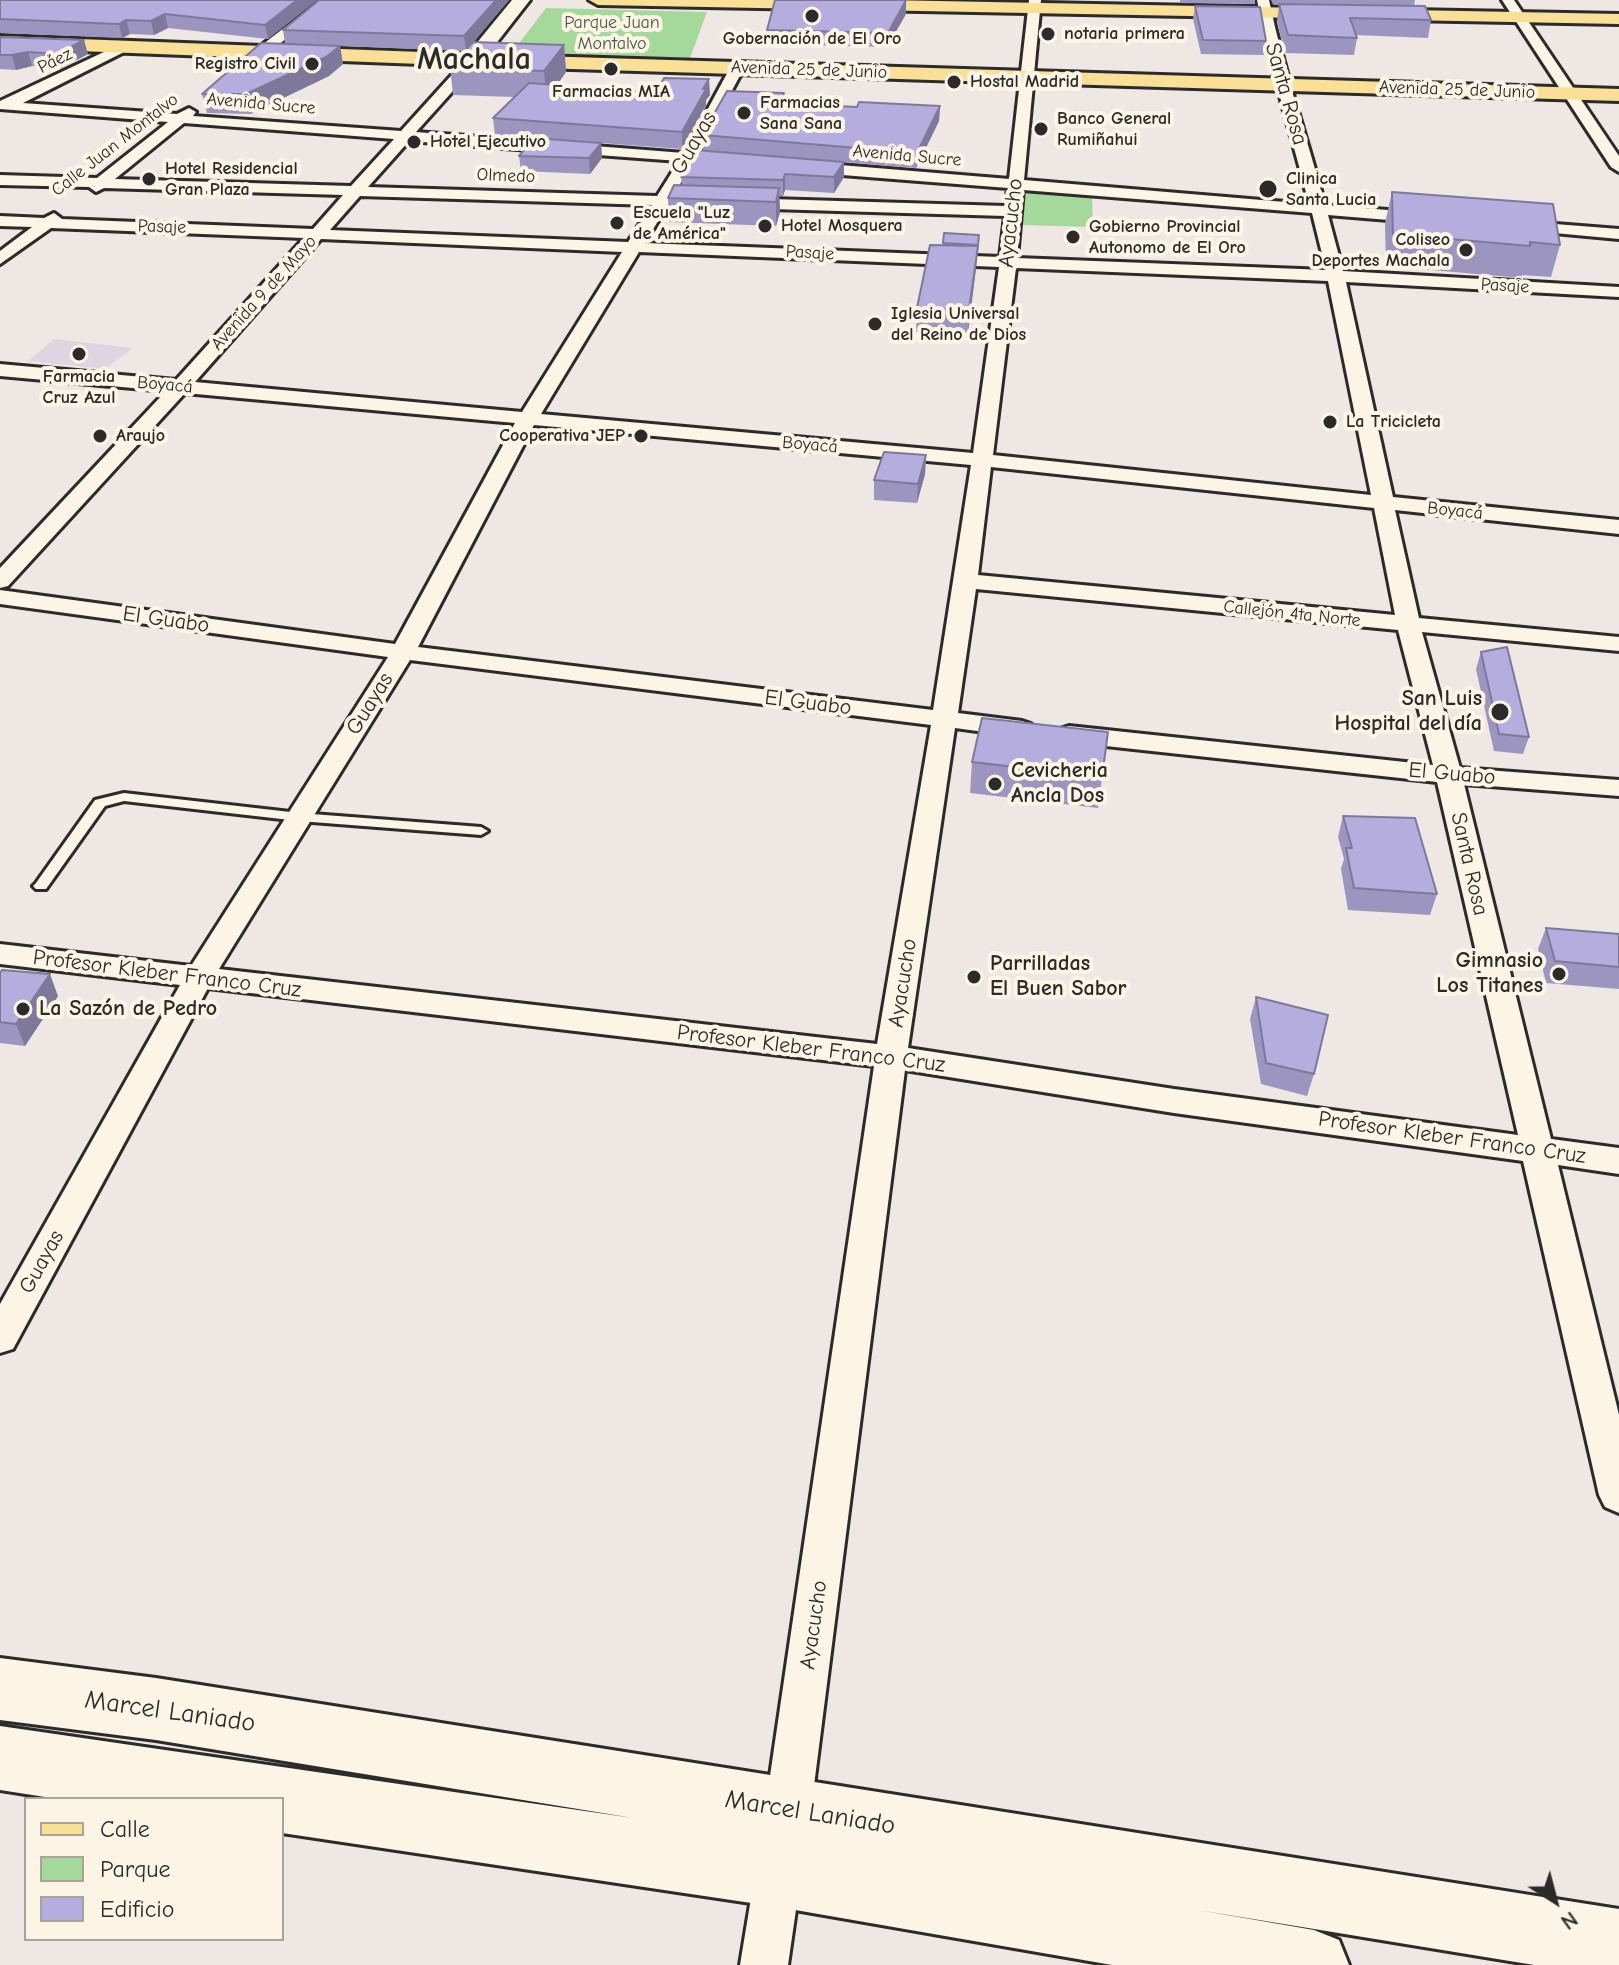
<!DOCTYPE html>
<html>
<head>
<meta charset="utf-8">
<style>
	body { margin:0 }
	#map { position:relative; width:1619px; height:1965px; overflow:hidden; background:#eee7e4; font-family:"Comic Neue",sans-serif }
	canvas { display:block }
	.legend { position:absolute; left:24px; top:1797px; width:260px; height:144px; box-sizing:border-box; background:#fcf5e5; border:2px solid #a8a49b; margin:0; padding:10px 14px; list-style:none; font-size:24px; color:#2b2b2b }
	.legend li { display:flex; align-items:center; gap:16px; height:40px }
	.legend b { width:40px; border:2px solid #a8a49b }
	.north { position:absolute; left:1515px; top:1861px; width:80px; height:80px; -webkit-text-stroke:6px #fcf5e5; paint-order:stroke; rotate:144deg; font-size:22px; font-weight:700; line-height:32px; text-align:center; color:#2b2b2b }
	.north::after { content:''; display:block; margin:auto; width:28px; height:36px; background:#2b2b2b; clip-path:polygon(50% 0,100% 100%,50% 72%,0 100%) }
</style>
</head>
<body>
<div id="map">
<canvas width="1619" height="1965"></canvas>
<ul class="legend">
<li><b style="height:10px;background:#fadf96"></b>Calle</li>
<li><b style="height:22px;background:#a5d89b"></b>Parque</li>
<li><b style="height:22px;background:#b4adde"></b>Edificio</li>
</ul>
<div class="north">N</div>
</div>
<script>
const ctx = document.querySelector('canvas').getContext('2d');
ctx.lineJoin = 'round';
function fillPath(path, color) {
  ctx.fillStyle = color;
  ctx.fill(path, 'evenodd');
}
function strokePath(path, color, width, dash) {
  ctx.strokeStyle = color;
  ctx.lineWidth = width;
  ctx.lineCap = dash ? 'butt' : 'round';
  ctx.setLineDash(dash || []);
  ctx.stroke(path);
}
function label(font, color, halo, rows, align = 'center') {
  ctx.font = font + ' "Comic Neue",sans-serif';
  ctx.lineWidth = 8;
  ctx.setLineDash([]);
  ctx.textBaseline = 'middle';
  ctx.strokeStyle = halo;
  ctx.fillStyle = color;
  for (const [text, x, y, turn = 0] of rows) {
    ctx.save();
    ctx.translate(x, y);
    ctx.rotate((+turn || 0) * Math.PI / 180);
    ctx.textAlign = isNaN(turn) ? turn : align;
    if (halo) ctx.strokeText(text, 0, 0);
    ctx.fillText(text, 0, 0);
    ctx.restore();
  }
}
fillPath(new Path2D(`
	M 54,339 L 133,348 L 105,369 L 28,361 Z`), '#ddd6e2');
fillPath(new Path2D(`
	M 546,8 L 707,12 L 690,58 L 536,55 L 517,46 Z
	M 1027,190 L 1092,195 L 1093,227 L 1020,225 Z`), '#a5d89b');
const lane = new Path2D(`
	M 124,793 L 299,813 L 481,827 L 488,831 L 481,835 L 299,821 L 124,801 L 105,806 L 46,889 L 36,889 L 33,886 L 36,883 L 95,800 Z`);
const street = new Path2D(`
	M 320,0 L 334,0 L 246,71 L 236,71 L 236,65 Z
	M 1029,0 L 1041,0 L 1024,180 L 1309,204 C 1292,136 1270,69 1257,0 L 1269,0 C 1283,69 1307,137 1325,205 L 1425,213 L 1433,218 L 1425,223 L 1328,215 L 1343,271 L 1619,287 L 1619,297 L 1346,282 L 1393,497 L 1619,520 L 1619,534 L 1395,510 L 1419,618 L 1619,637 L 1619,651 L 1422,632 L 1460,768 L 1619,780 L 1619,796 L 1464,784 L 1551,1139 L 1619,1148 L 1619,1174 L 1558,1165 L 1619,1415 L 1619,1513 L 1605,1507 L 1599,1495 L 1523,1161 L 1174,1113 L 905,1070 L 810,1817 L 803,1833 L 787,1840 L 771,1833 L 764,1817 L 874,1066 L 208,988 L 13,1349 L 0,1353 L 0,1304 L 180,985 L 0,964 L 0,944 L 191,966 L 388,657 L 0,604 L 0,590 L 395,644 L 515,423 L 185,393 L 8,586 L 0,588 L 0,568 L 166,391 L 0,376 L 0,364 L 176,380 L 304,238 L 51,228 L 0,264 L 0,251 L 32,227 L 0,226 L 0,216 L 44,218 L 54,213 L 62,219 L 313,229 L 343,195 L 104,188 L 96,192 L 89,187 L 0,185 L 0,175 L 97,178 L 168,122 L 0,109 L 0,101 L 125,42 L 131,46 L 130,49 L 23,103 L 177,114 L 189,108 L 196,112 L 193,116 L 401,131 L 468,57 L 473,56 L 480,60 L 478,63 L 416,132 L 684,153 L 730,68 L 737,64 L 744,68 L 698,154 L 732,157 L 739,161 L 732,165 L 693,163 L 673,196 L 682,201 L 680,204 L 667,206 L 645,243 L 1000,257 L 1005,216 L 738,208 L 730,203 L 738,198 L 1006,206 L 1008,188 L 804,172 L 796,167 L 804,162 L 1009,179 ZM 184,123 L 394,139 L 351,186 L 115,179 ZM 409,141 L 679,161 L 657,196 L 368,187 ZM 1023,190 L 1312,213 L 1326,270 L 1017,258 ZM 360,196 L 652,205 L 628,242 L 330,230 ZM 321,239 L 622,252 L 522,412 L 195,382 ZM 639,252 L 999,267 L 973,453 L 541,414 ZM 1016,268 L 1328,281 L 1371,495 L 993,455 ZM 534,425 L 971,465 L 933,710 L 418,647 ZM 991,467 L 1374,508 L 1395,615 L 978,575 ZM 976,589 L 1398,630 L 1433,765 L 1069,726 L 1060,729 L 1056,734 L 1060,739 L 1069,742 L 1437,782 L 1518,1135 L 1174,1089 L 908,1048 L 955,728 L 1022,737 L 1031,734 L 1035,729 L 1031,724 L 1022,721 L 958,713 ZM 410,660 L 931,725 L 877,1044 L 219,969 Z
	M 1502,0 L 1514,0 L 1619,156 L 1619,172 L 1611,167 Z
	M 1517,221 L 1619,229 L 1619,239 L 1511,229 L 1509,226 Z
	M 779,1845 L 795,1852 L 802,1868 L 788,1965 L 740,1965 L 756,1868 L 763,1852 Z`);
const secondary = new Path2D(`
	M 512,0 L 530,0 L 480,64 L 466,64 L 463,60 L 466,56 Z
	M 0,1658 L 156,1678 L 1619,1909 L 1619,1965 L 1534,1965 L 1198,1910 L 1314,1930 L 1339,1940 L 1349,1965 L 1112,1965 L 778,1907 L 282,1833 L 282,1799 L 58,1799 L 0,1790 L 0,1726 L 633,1818 L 156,1740 L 0,1720 Z`);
const primary = new Path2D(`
	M 589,0 L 885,0 L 1619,14 L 1619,24 L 598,5 Z
	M 0,36 L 473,54 L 1619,89 L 1619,101 L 473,66 L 0,48 Z`);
strokePath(lane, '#2b2b2b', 6);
strokePath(street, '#2b2b2b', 6);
strokePath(secondary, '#2b2b2b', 6);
strokePath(primary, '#2b2b2b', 6);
fillPath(lane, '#fcf5e5');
fillPath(street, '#fcf5e5');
fillPath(secondary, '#fcf5e5');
fillPath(primary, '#fadf96');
fillPath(new Path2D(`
	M 0,0 L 317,0 L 268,39 L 168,28 L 154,35 L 130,34 L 122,38 L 0,33 Z
	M 319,0 L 509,0 L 473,42 L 564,45 L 566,72 L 557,85 L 710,95 L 706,100 L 706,105 L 682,149 L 601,143 L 602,158 L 590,174 L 521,171 L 519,156 L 534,138 L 495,135 L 493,118 L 514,97 L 453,95 L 450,67 L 465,51 L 340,46 L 343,64 L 329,76 L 250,114 L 207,113 L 202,94 L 285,44 L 283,30 Z
	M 906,0 L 906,14 L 887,47 L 767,44 L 767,30 Z
	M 1180,0 L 1255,0 L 1255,4 L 1180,3 Z
	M 1271,0 L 1415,0 L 1414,6 L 1431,20 L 1428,38 L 1356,35 L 1357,38 L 1354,55 L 1285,53 L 1277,21 L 1279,5 L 1273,4 Z
	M 1195,6 L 1266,41 L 1264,55 L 1201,54 L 1193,19 Z
	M 0,37 L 88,54 L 62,68 L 32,66 L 16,70 L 0,69 Z
	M 784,93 L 784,103 L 857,107 L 940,106 L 939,121 L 916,168 L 844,162 L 844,177 L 834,193 L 785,190 L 783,196 L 779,196 L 780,212 L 776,226 L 669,222 L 668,198 L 682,185 L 681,177 L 703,150 L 702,135 Z
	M 1392,192 L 1560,245 L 1551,277 L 1522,275 L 1521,278 L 1386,266 L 1385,223 Z
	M 944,233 L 979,235 L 968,333 L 916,332 L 917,308 L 943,245 Z
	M 926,455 L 925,474 L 917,503 L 874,500 L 874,480 Z
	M 1481,652 L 1529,737 L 1523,754 L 1494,751 L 1476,669 Z
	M 1108,732 L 1098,808 L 970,793 L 972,762 Z
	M 1343,816 L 1437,894 L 1430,915 L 1348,910 L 1341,869 L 1344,859 L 1338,837 Z
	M 1546,928 L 1619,934 L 1619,989 L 1546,983 L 1538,949 Z
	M 0,973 L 58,996 L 25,1046 L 0,1043 Z
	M 1256,997 L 1314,1074 L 1307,1096 L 1261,1084 L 1250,1019 Z`), '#9b95bf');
fillPath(new Path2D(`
	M 297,0 L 317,0 L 268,39 L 265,25 Z
	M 496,0 L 509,0 L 466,51 L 464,36 Z
	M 906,0 L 906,14 L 887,47 L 888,33 Z
	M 165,14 L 168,28 L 154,35 L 151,21 Z
	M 126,20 L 130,34 L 122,38 L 119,24 Z
	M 84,40 L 88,54 L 62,68 L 58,54 Z
	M 564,45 L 566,72 L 547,99 L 544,71 Z
	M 340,46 L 343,64 L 329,76 L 250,114 L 246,94 Z
	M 28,52 L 32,66 L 16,70 L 12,55 Z
	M 709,79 L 710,95 L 706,100 L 706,105 L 682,149 L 682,132 L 703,89 Z
	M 940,106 L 939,121 L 916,168 L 917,153 Z
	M 601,143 L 602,158 L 590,174 L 589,158 Z
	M 844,162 L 844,177 L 834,193 L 834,177 Z
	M 785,174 L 785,190 L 783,196 L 783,180 Z
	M 779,188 L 780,212 L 776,226 L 776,202 Z
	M 978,246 L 976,269 L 968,333 L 969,310 Z
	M 926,455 L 925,474 L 917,503 L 918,484 Z
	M 50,974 L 58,996 L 25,1046 L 16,1024 Z`), '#7e799b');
const building = new Path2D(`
	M 0,0 L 297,0 L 265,25 L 165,14 L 151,21 L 126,20 L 119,24 L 0,19 Z
	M 319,0 L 496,0 L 464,36 L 283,30 Z
	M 775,0 L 906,0 L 888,33 L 767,30 Z
	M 1279,4 L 1425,6 L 1431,20 L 1350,18 L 1357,38 L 1288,35 Z
	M 1195,6 L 1260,7 L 1266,41 L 1203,40 Z
	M 0,37 L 84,40 L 58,54 L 28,52 L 12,55 L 0,55 Z
	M 473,42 L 564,45 L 544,71 L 450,67 Z
	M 261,43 L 340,46 L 326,57 L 246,94 L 202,94 Z
	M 664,78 L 709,79 L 703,89 L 706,89 L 682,132 L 493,118 L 529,83 L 650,92 L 655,86 L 660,86 Z
	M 727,91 L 784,93 L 780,103 L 857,107 L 859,102 L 940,106 L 917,153 L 702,135 Z
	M 534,138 L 601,143 L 589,158 L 519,156 Z
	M 695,150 L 844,162 L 834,177 L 785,174 L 783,180 L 681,177 Z
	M 674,185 L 779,188 L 776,202 L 668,198 Z
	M 1392,192 L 1553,204 L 1560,245 L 1530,242 L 1530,246 L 1393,234 Z
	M 944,233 L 979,235 L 978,245 L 943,243 Z
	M 930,245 L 978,246 L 969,310 L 917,308 Z
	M 884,452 L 926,455 L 918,484 L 874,480 Z
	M 1507,647 L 1529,737 L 1499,734 L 1481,652 Z
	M 982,718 L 1108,732 L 1102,777 L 972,762 Z
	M 1343,816 L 1415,818 L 1437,894 L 1354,888 L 1346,848 L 1352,848 Z
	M 1546,928 L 1619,934 L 1619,967 L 1555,961 Z
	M 2,970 L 50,974 L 16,1024 L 0,1022 L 0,973 Z
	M 1256,997 L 1328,1015 L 1314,1074 L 1266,1063 Z`);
fillPath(building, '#b4adde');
strokePath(building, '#7e799b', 2);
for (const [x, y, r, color] of [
	[812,16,8,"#2b2b2b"],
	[1048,34,8,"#2b2b2b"],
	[312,64,8,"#2b2b2b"],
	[611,69,8,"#2b2b2b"],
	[954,82,8,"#2b2b2b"],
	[744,113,8,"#2b2b2b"],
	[1041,129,8,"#2b2b2b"],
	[414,142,8,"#2b2b2b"],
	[149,179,8,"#2b2b2b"],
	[1268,189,10,"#2b2b2b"],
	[617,223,8,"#2b2b2b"],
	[765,226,8,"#2b2b2b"],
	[1073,237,8,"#2b2b2b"],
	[1466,250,8,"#2b2b2b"],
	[875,324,8,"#2b2b2b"],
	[79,354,8,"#2b2b2b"],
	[1330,422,8,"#2b2b2b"],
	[100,436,8,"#2b2b2b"],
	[641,436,8,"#2b2b2b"],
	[1500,712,10,"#2b2b2b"],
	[995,784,8,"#2b2b2b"],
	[1559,974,8,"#2b2b2b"],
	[974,977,8,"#2b2b2b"],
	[23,1009,8,"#2b2b2b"]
]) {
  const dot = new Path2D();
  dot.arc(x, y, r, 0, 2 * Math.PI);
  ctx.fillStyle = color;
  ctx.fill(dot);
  strokePath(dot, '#fcf5e5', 3);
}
label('18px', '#4a5647', '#fcf5e5', [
	["Parque Juan",612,23],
	["Montalvo",612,44]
]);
label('bold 18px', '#2b2b2b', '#fcf5e5', [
	["notaria primera",1064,34],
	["Gobernación de El Oro",812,39,"center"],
	["Registro Civil",296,64,"right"],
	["Hostal Madrid",970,82],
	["Farmacias MIA",611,92,"center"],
	["Farmacias",760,103],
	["Sana Sana",760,124],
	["Banco General",1057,119],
	["Rumiñahui",1057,140],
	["Hotel Ejecutivo",430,142],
	["Hotel Residencial",165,169],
	["Gran Plaza",165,190],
	["Clinica",1286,179],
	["Santa Lucia",1286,200],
	["Escuela \"Luz",633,213],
	["de América\"",633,234],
	["Hotel Mosquera",781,226],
	["Gobierno Provincial",1089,227],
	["Autonomo de El Oro",1089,248],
	["Coliseo",1450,240,"right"],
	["Deportes Machala",1450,261,"right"],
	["Iglesia Universal",891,314],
	["del Reino de Dios",891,335],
	["Farmacia",79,377,"center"],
	["Cruz Azul",79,398,"center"],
	["La Tricicleta",1346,422],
	["Araujo",116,436],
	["Cooperativa JEP",625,436,"right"]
], 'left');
label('18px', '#2b2b2b', '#fcf5e5', [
	["Páez",55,61,-27],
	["Avenida 25 de Junio",809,70,2],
	["Avenida 25 de Junio",1457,90,2],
	["Avenida Sucre",261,104,5],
	["Calle Juan Montalvo",115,145,-38],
	["Avenida Sucre",907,156,5],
	["Olmedo",506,176,2],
	["Pasaje",162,227,2],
	["Pasaje",810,253,3],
	["Pasaje",1505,286,3],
	["Avenida 9 de Mayo",264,293,-48],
	["Boyacá",165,385,5],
	["Boyacá",810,445,5],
	["Boyacá",1455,511,6],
	["Callejón 4ta Norte",1292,614,6]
]);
label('22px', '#2b2b2b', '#fcf5e5', [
	["Santa Rosa",1286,94,74],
	["Guayas",694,143,-60],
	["Ayacucho",1011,223,-84],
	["El Guabo",166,620,8],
	["El Guabo",808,703,7],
	["Guayas",370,704,-58],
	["El Guabo",1452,774,5],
	["Santa Rosa",1469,864,77],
	["Profesor Kleber Franco Cruz",167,974,7],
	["Ayacucho",903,983,-81],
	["Profesor Kleber Franco Cruz",811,1049,7],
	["Profesor Kleber Franco Cruz",1452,1138,8],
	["Guayas",42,1262,-61],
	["Ayacucho",814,1625,-82]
]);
label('bold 22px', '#2b2b2b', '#fcf5e5', [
	["San Luis",1482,699,"right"],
	["Hospital del día",1482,724,"right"],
	["Cevicheria",1011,771],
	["Ancla Dos",1011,796],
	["Gimnasio",1543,961,"right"],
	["Los Titanes",1543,986,"right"],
	["Parrilladas",990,964],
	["El Buen Sabor",990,989],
	["La Sazón de Pedro",39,1009]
], 'left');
label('26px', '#2b2b2b', '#fcf5e5', [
	["Marcel Laniado",170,1712,8],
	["Marcel Laniado",810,1813,9]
]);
label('bold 32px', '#2b2b2b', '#fcf5e5', [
	["Machala",474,60]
]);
</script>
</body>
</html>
